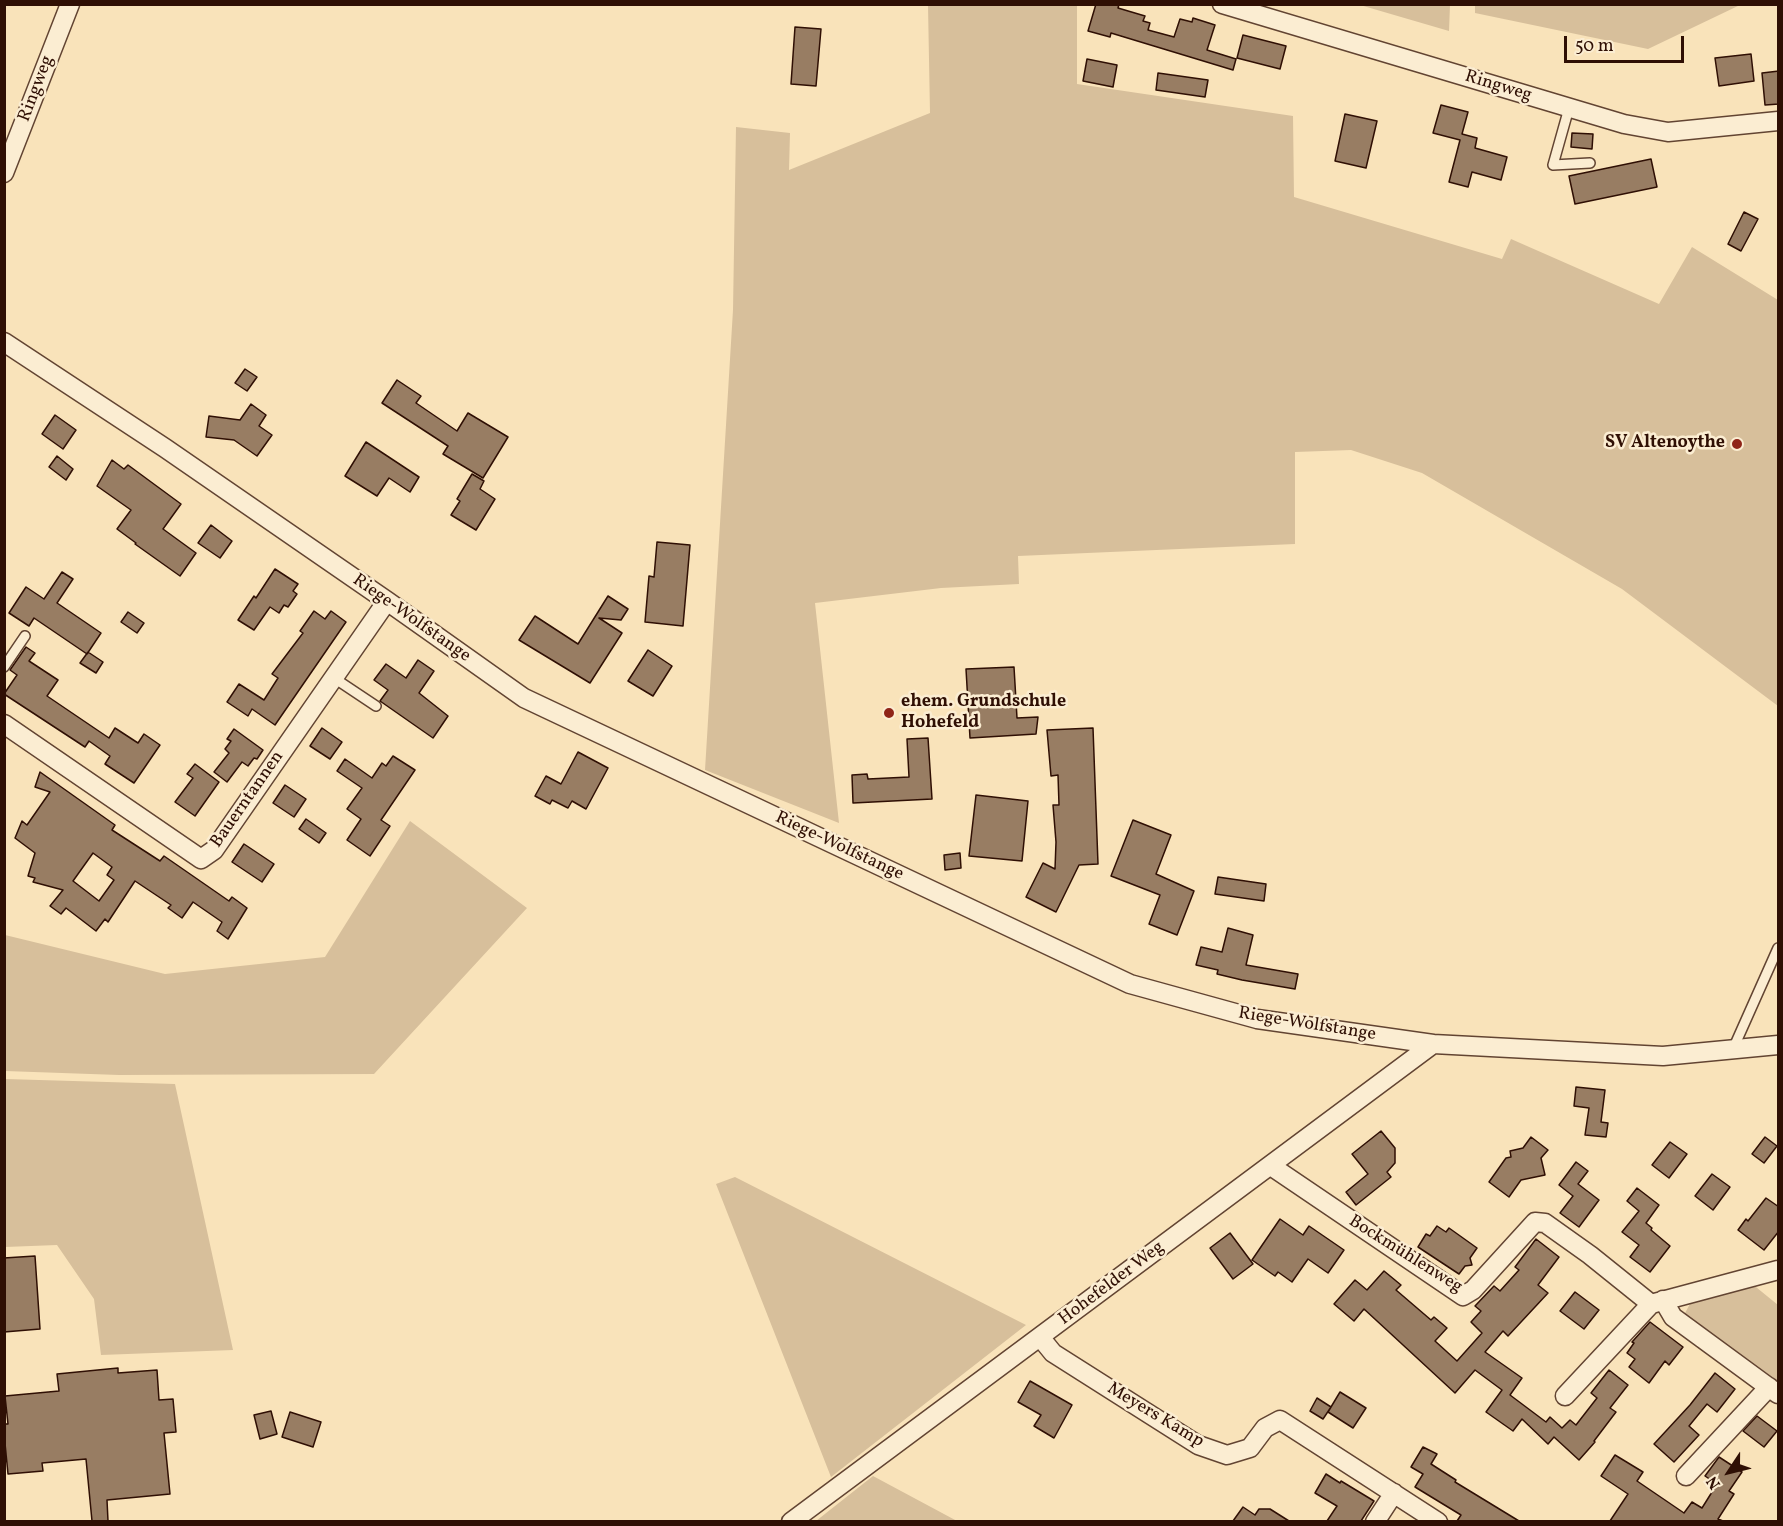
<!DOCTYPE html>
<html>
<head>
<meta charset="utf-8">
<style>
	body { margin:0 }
	#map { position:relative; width:1783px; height:1526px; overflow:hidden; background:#f9e3ba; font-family:Vollkorn,serif }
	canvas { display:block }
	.frame { position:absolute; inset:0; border:6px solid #2f0f04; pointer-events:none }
	.north { position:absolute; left:1699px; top:1442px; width:60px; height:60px; -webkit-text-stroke:4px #fbedd2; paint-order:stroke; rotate:235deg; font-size:16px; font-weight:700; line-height:24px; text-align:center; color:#2f0f04 }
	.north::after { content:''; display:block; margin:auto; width:21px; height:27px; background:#2f0f04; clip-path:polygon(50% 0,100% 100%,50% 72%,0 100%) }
	.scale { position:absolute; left:1564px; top:36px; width:120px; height:27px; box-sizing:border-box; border:3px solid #2f0f04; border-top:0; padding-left:8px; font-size:18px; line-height:21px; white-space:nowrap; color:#2f0f04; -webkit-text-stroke:4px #fbedd2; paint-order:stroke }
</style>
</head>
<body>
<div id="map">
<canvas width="1783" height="1526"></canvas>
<div class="frame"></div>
<div class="north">N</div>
<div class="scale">50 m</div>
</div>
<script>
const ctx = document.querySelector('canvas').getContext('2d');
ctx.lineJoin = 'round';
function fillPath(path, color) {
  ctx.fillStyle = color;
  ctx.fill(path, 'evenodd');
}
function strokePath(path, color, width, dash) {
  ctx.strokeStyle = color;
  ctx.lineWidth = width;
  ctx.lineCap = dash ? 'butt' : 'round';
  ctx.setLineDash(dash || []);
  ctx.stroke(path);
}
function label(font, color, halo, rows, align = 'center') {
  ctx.font = font + ' Vollkorn,serif';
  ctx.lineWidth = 5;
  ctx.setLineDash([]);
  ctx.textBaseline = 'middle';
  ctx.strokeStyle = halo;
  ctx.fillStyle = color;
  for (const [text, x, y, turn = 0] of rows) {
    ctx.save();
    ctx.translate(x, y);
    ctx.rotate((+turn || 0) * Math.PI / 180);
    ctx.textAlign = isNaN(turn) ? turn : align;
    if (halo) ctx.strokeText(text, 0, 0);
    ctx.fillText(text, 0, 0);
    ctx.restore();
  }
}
fillPath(new Path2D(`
	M 928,5 L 1077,5 L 1077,84 L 1293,116 L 1294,197 L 1502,259 L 1511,239 L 1659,304 L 1692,247 L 1778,300 L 1778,706 L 1622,589 L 1422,473 L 1351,450 L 1295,452 L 1295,544 L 1018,556 L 1019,584 L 941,588 L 815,603 L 839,823 L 705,770 L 733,310 L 736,127 L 790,133 L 789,170 L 930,113 Z
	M 1360,5 L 1450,5 L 1449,31 Z
	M 1475,5 L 1475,4 L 1740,5 L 1648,49 L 1475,13 Z
	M 410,821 L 527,908 L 374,1074 L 119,1075 L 5,1071 L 5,935 L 165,974 L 325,957 Z
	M 5,1079 L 175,1084 L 233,1350 L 101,1355 L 94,1299 L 57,1245 L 5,1247 Z
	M 735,1177 L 1026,1325 L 831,1477 L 716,1184 Z
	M 1751,1283 L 1778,1305 L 1778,1384 L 1684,1315 L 1692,1300 Z
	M 873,1476 L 957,1521 L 816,1521 Z`), '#d7bf9b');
const building = new Path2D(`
	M 1096,4 L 1119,4 L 1118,8 L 1145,16 L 1143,21 L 1150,23 L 1148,30 L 1174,37 L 1180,19 L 1192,22 L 1193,18 L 1215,25 L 1207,50 L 1236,59 L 1233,70 L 1111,33 L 1110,37 L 1088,31 Z
	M 795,27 L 821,29 L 816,86 L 791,84 Z
	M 1243,35 L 1286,46 L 1280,69 L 1237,58 Z
	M 1751,54 L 1754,81 L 1719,86 L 1715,58 Z
	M 1087,59 L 1117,65 L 1113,87 L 1083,81 Z
	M 1779,71 L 1779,104 L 1765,105 L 1762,73 Z
	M 1158,73 L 1208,80 L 1205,97 L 1156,90 Z
	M 1441,105 L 1468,112 L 1462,134 L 1477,138 L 1475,148 L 1507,157 L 1501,180 L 1472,172 L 1468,187 L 1449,182 L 1460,140 L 1433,133 Z
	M 1345,114 L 1377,121 L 1366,168 L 1335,161 Z
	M 1572,133 L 1593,134 L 1592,149 L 1571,147 Z
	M 1651,159 L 1657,187 L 1575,204 L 1569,176 Z
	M 1744,212 L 1758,219 L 1741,251 L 1728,244 Z
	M 245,369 L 257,377 L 247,391 L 235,383 Z
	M 397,380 L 421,396 L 416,403 L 457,431 L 468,413 L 508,437 L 483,478 L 443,454 L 448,446 L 382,403 Z
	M 251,404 L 266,415 L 259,426 L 272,435 L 257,456 L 234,440 L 206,437 L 209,416 L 240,420 Z
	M 55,415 L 76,430 L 63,449 L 42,434 Z
	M 366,442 L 419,477 L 410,492 L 389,478 L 377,496 L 345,476 Z
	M 57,456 L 73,469 L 66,480 L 49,467 Z
	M 112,460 L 124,469 L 128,465 L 181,504 L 163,529 L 196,553 L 180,576 L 135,544 L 136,543 L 117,529 L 131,510 L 97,486 Z
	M 472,474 L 484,481 L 480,489 L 495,499 L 476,530 L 451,515 L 460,501 L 457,499 Z
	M 211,525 L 232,541 L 220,558 L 198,543 Z
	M 657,542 L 690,545 L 683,626 L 645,622 L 649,576 L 654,577 Z
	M 275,569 L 298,584 L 293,591 L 297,594 L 288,607 L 284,605 L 279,613 L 270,607 L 254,630 L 238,620 L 254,596 L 256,598 Z
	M 62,572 L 73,579 L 57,603 L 101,633 L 87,654 L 34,618 L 29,626 L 9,613 L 26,587 L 44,599 Z
	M 608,596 L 628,609 L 621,620 L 599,618 L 622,633 L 590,683 L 519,640 L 535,616 L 578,644 Z
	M 314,611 L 325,619 L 331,611 L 346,622 L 275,725 L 252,709 L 248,716 L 227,702 L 239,684 L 264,700 L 278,678 L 272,674 L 303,633 L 300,631 Z
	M 128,612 L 144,623 L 137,633 L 121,622 Z
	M 26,647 L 35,653 L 29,661 L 58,680 L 47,696 L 109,738 L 115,728 L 138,743 L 144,734 L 160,745 L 134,783 L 105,764 L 110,756 L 89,741 L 85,747 L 4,694 L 17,675 L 10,670 Z
	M 648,650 L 672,666 L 653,696 L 628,681 Z
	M 88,652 L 103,662 L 96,673 L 80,663 Z
	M 418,660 L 434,671 L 419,693 L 448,716 L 433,738 L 380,701 L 388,690 L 374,680 L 386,664 L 406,678 Z
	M 1014,667 L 1017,718 L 1038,717 L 1036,734 L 970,738 L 966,669 Z
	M 322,728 L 342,742 L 330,759 L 310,746 Z
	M 1093,728 L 1098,864 L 1079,865 L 1056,912 L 1026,897 L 1043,863 L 1055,869 L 1056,842 L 1053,805 L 1059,805 L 1058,775 L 1051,776 L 1047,730 Z
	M 234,729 L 263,750 L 257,759 L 254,758 L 248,766 L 242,762 L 227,782 L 214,772 L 229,753 L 225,749 L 231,741 L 227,739 Z
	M 928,738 L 932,799 L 853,803 L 852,775 L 867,774 L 868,779 L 909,777 L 907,739 Z
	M 578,752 L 608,768 L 586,809 L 572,801 L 568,808 L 552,800 L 550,804 L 535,796 L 546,776 L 561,784 Z
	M 393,756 L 415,770 L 381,820 L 390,826 L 370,856 L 347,840 L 361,819 L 347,809 L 362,788 L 337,771 L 345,759 L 372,778 L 382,763 L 386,766 Z
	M 195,764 L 219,782 L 195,816 L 175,802 L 193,778 L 187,774 Z
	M 40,772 L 115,825 L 112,830 L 160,861 L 164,856 L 229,901 L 232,897 L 247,908 L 228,939 L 217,931 L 222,922 L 193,902 L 182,918 L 168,908 L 171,905 L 135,881 L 108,922 L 105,919 L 96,931 L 66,908 L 61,914 L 50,906 L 63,890 L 33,882 L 35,878 L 28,876 L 35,853 L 15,838 L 22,821 L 27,825 L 50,792 L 35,787 ZM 93,853 L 112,867 L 107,875 L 114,880 L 99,901 L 73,881 Z
	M 285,785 L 306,799 L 294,817 L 273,803 Z
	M 976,795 L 1028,801 L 1022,861 L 969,856 Z
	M 306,819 L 326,833 L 319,843 L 299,829 Z
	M 1133,820 L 1171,835 L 1156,874 L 1194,891 L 1177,935 L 1149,924 L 1160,895 L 1111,876 Z
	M 244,844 L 274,864 L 262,882 L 232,862 Z
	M 960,853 L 961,868 L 945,870 L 944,855 Z
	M 1218,877 L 1266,884 L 1264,901 L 1215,894 Z
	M 1228,928 L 1253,935 L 1246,965 L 1298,974 L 1295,989 L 1242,980 L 1217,974 L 1218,970 L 1196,965 L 1201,947 L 1222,952 Z
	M 1576,1087 L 1605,1090 L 1601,1122 L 1608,1123 L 1606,1137 L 1585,1135 L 1589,1108 L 1574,1106 Z
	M 1381,1131 L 1395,1148 L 1395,1163 L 1387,1172 L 1391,1177 L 1356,1205 L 1346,1192 L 1368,1174 L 1352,1154 Z
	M 1531,1137 L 1548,1150 L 1541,1158 L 1545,1175 L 1521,1180 L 1509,1197 L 1489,1182 L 1506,1158 L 1511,1157 L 1510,1151 L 1523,1148 Z
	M 1765,1137 L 1777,1146 L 1764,1163 L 1752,1154 Z
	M 1670,1142 L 1687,1154 L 1669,1178 L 1652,1165 Z
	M 1576,1162 L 1588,1171 L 1578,1184 L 1599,1200 L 1579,1227 L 1560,1213 L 1573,1196 L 1559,1185 Z
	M 1712,1174 L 1730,1187 L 1713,1210 L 1695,1196 Z
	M 1637,1188 L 1659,1205 L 1646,1223 L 1652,1228 L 1651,1230 L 1670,1246 L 1650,1272 L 1630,1257 L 1639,1245 L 1622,1232 L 1639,1211 L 1627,1201 Z
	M 1766,1198 L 1779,1207 L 1779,1231 L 1764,1250 L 1738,1230 L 1746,1219 L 1748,1221 Z
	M 1280,1219 L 1303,1235 L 1309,1226 L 1344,1250 L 1328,1273 L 1308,1259 L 1292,1282 L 1278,1272 L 1275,1276 L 1252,1260 Z
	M 1437,1226 L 1446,1232 L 1449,1228 L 1477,1248 L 1470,1258 L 1472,1265 L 1465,1266 L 1459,1274 L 1418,1247 L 1426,1234 L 1430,1236 Z
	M 1230,1233 L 1253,1264 L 1233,1279 L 1210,1248 Z
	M 1536,1239 L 1559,1257 L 1538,1285 L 1548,1293 L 1508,1336 L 1503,1331 L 1485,1352 L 1522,1378 L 1510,1395 L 1546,1422 L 1550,1417 L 1562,1428 L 1570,1420 L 1576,1425 L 1597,1398 L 1591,1393 L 1609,1370 L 1628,1385 L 1610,1408 L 1616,1412 L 1594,1441 L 1595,1442 L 1579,1460 L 1554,1437 L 1548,1444 L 1522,1419 L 1513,1431 L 1486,1412 L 1502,1390 L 1475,1370 L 1455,1393 L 1364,1309 L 1354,1321 L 1334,1304 L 1355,1280 L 1367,1290 L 1384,1271 L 1401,1285 L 1396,1290 L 1431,1320 L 1434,1317 L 1447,1328 L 1435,1341 L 1457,1361 L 1482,1333 L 1471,1322 L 1481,1311 L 1475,1306 L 1494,1286 L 1500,1291 L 1519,1270 L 1515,1267 Z
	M 35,1256 L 40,1329 L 4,1332 L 4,1258 Z
	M 1575,1292 L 1599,1310 L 1584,1329 L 1560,1311 Z
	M 1650,1322 L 1683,1347 L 1669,1365 L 1665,1361 L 1649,1383 L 1629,1367 L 1635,1359 L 1627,1353 L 1634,1343 L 1632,1342 Z
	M 118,1368 L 118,1373 L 157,1370 L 159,1400 L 173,1399 L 176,1432 L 164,1433 L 170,1494 L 107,1500 L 108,1521 L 92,1521 L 86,1459 L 42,1463 L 43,1471 L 8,1474 L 4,1433 L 4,1424 L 8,1424 L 5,1396 L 59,1391 L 57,1374 Z
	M 1715,1373 L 1735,1389 L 1717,1412 L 1707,1404 L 1689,1426 L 1699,1435 L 1674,1462 L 1654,1444 L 1690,1405 Z
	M 1030,1381 L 1072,1405 L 1054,1438 L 1034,1426 L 1041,1415 L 1018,1402 Z
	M 1340,1392 L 1366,1408 L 1353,1428 L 1328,1412 Z
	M 1317,1398 L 1331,1407 L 1323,1419 L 1310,1411 Z
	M 271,1411 L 277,1434 L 260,1439 L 254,1415 Z
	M 290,1412 L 321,1422 L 313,1447 L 282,1437 Z
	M 1757,1416 L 1777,1431 L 1764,1447 L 1743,1431 Z
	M 1423,1447 L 1437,1454 L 1431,1464 L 1456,1480 L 1455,1482 L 1519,1521 L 1457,1521 L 1461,1515 L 1415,1487 L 1423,1474 L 1411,1467 Z
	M 1615,1455 L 1643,1472 L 1637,1481 L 1684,1513 L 1692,1502 L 1702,1508 L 1717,1484 L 1705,1476 L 1719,1457 L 1742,1472 L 1729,1491 L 1734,1494 L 1718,1519 L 1723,1521 L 1610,1521 L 1628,1494 L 1601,1476 Z
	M 1326,1474 L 1340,1483 L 1341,1481 L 1374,1501 L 1361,1521 L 1327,1521 L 1337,1506 L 1315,1493 Z
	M 1243,1507 L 1255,1515 L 1259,1509 L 1270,1509 L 1289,1521 L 1233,1521 Z`);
fillPath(building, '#987d63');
strokePath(building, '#2f0f04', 1.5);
const service = new Path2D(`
	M 1569,108 L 1553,165 L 1590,163
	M 4,667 L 25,636
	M 334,678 L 376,706
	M 1733,1049 L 1778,948`);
const minor = new Path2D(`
	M 1222,4 L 1624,124 L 1668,132 L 1778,121
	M 4,173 L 70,4
	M 4,342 L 165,448 L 387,601 L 524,698 L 1130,984 L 1257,1019 L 1433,1044 L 1663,1056 L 1778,1045
	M 4,724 L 201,859 L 214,850 L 387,601
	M 1271,1166 L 1463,1296 L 1473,1290 L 1535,1222 L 1545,1223 L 1590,1255 L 1651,1304 L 1778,1270
	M 1663,1300 L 1673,1317 L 1778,1394
	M 1040,1337 L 1053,1353 L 1198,1445 L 1227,1455 L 1250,1448 L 1265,1428 L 1280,1420 L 1438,1522
	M 1565,1396 L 1651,1304
	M 1686,1476 L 1769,1387
	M 791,1522 L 1433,1044
	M 1375,1522 L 1394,1493`);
strokePath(service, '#624432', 12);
strokePath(minor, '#624432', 21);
strokePath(service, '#fbedd2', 9);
strokePath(minor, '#fbedd2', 18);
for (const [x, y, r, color] of [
	[1737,444,6,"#8f2418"],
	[889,713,6,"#8f2418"]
]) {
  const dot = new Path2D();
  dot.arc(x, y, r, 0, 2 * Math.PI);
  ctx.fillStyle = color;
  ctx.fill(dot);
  strokePath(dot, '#fbedd2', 2);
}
label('18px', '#2f0f04', '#fbedd2', [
	["Ringweg",1498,87,17],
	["Ringweg",37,89,-69],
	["Riege-Wolfstange",411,619,35],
	["Bauerntannen",248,800,-55],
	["Riege-Wolfstange",839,847,25],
	["Riege-Wolfstange",1307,1025,9],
	["Bockmühlenweg",1405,1255,32],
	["Hohefelder Weg",1112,1284,-37],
	["Meyers Kamp",1155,1416,31]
]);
label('bold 18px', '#2f0f04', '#fbedd2', [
	["SV Altenoythe",1725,444],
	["ehem. Grundschule",901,703,"left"],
	["Hohefeld",901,724,"left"]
], 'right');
</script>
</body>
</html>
